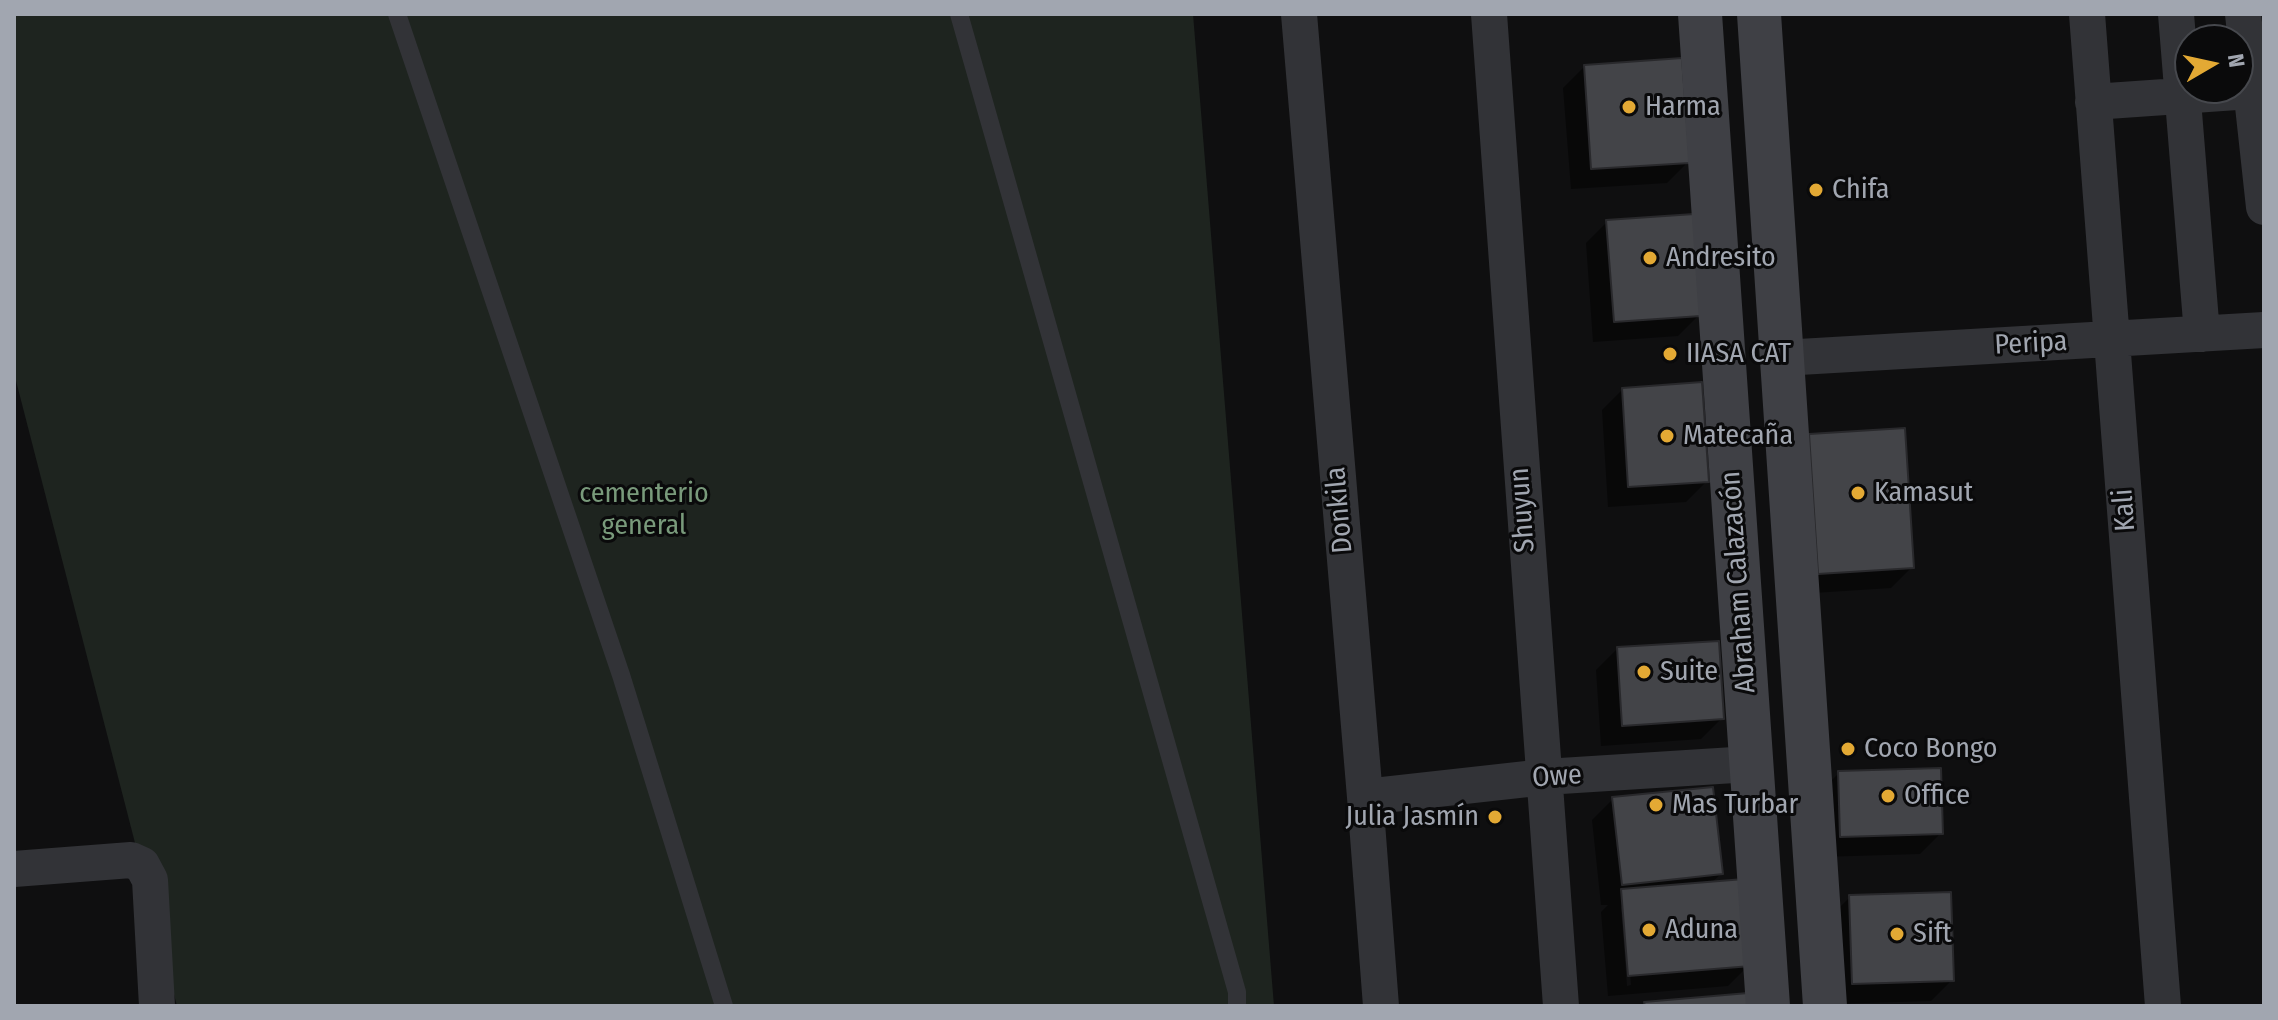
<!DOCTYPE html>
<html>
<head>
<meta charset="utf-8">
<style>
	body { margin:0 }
	#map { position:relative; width:2278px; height:1020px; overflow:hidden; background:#0f0f10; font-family:"Fira Sans Condensed",sans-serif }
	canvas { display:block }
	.frame { position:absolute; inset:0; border:16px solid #a1a6b0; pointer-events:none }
	.north { position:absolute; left:2174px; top:24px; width:80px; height:80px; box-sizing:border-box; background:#0a0a0b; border:2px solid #46484d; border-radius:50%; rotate:81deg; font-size:22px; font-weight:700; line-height:32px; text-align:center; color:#a1a6b0 }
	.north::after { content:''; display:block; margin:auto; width:28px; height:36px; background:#e3a934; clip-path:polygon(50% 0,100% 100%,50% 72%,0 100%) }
</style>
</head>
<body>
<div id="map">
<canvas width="2278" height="1020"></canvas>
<div class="frame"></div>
<div class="north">N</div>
</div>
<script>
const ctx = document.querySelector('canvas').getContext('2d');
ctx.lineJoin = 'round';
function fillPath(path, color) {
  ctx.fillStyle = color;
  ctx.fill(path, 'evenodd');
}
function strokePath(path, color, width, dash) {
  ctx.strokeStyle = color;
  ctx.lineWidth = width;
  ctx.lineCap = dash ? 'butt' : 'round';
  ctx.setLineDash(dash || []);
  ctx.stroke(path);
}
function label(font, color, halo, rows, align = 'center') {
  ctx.font = font + ' "Fira Sans Condensed",sans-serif';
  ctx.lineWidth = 6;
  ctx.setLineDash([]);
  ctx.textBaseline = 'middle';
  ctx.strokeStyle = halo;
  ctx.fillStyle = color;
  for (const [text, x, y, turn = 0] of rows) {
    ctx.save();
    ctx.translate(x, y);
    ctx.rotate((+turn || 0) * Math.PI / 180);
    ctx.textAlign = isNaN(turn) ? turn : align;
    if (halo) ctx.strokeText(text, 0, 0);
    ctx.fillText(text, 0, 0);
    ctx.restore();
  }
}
fillPath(new Path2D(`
	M 14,14 L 1193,14 L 1274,1006 L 177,1006 L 14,373 Z`), '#1e241f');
fillPath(new Path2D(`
	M 1584,67 L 1688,162 L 1667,183 L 1571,189 L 1563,88 Z
	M 1607,222 L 1699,315 L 1678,336 L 1593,342 L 1586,243 Z
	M 1623,389 L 1707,481 L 1686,502 L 1608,507 L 1602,410 Z
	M 1810,436 L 1912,567 L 1891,588 L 1798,594 L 1789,457 Z
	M 1617,649 L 1722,718 L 1701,739 L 1601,746 L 1596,670 Z
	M 1839,773 L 1941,833 L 1920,854 L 1820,857 L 1818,794 Z
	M 1613,799 L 1721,874 L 1710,884 L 1749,965 L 1728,986 L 1608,996 L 1601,912 L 1608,905 L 1601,905 L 1592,820 ZM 1621,907 L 1625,907 L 1631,985 L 1627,986 Z
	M 1850,897 L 1952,980 L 1931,1001 L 1832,1004 L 1829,918 Z`), '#0007');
const building = new Path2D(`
	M 1682,58 L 1690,163 L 1591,169 L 1584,65 Z
	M 1694,214 L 1701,316 L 1614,322 L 1606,220 Z
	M 1702,382 L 1709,482 L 1628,487 L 1622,388 Z
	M 1905,428 L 1914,568 L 1818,574 L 1809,434 Z
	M 1719,641 L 1724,719 L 1622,726 L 1617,647 Z
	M 1941,768 L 1943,834 L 1840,837 L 1838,771 Z
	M 1713,787 L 1723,874 L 1622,885 L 1612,797 Z
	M 1744,879 L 1751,966 L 1628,976 L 1621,889 Z
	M 1951,892 L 1954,981 L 1852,984 L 1849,895 Z
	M 1748,993 L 1749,1006 L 1645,1006 L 1644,1002 Z`);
fillPath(building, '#434448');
strokePath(building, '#29292c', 2);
strokePath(new Path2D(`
	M 397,14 L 621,675 L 724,1006
	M 959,14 L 1237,992 L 1237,1006`), '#323337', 18);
strokePath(new Path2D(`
	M 1299,14 L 1365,797 L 1381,1006
	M 1489,14 L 1561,1006
	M 2087,14 L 2163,1006
	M 2176,14 L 2202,334
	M 2243,14 L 2264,207
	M 2093,102 L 2251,91
	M 1799,357 L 2264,330
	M 1365,797 L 1545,777 L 1750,764
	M 14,869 L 131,860 L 142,865 L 150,880 L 157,1006`), '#323337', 36);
strokePath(new Path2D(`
	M 1700,14 L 1768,1006
	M 1759,14 L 1825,1006`), '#3f4045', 44);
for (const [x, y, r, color] of [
	[1629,107,8,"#e3a934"],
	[1816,190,8,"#e3a934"],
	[1650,258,8,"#e3a934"],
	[1670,354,8,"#e3a934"],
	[1667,436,8,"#e3a934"],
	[1858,493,8,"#e3a934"],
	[1644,672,8,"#e3a934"],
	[1848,749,8,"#e3a934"],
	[1888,796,8,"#e3a934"],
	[1656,805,8,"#e3a934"],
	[1495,817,8,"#e3a934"],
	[1649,930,8,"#e3a934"],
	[1897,934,8,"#e3a934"]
]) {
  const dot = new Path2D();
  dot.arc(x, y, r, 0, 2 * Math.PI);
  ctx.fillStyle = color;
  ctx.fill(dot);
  strokePath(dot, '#0a0a0b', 3);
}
label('28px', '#a1a6b0', '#0a0a0b', [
	["Harma",1645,107],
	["Chifa",1832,190],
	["Andresito",1666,258],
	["IIASA CAT",1686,354],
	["Matecaña",1683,436],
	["Kamasut",1874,493],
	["Suite",1660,672],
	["Coco Bongo",1864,749],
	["Office",1904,796],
	["Mas Turbar",1672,805],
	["Julia Jasmín",1479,817,"right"],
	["Aduna",1665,930],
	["Sift",1913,934]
], 'left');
label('28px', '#a1a6b0', '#0a0a0b', [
	["Peripa",2031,344,-3],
	["Donkila",1340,510,-95],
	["Shuyun",1523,510,-94],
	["Kali",2125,510,-94],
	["Abraham Calazacón",1739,582,-94],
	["Owe",1557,777,-4]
]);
label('28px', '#799a7b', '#0a0a0b', [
	["cementerio",644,494],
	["general",644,526]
]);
</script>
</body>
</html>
